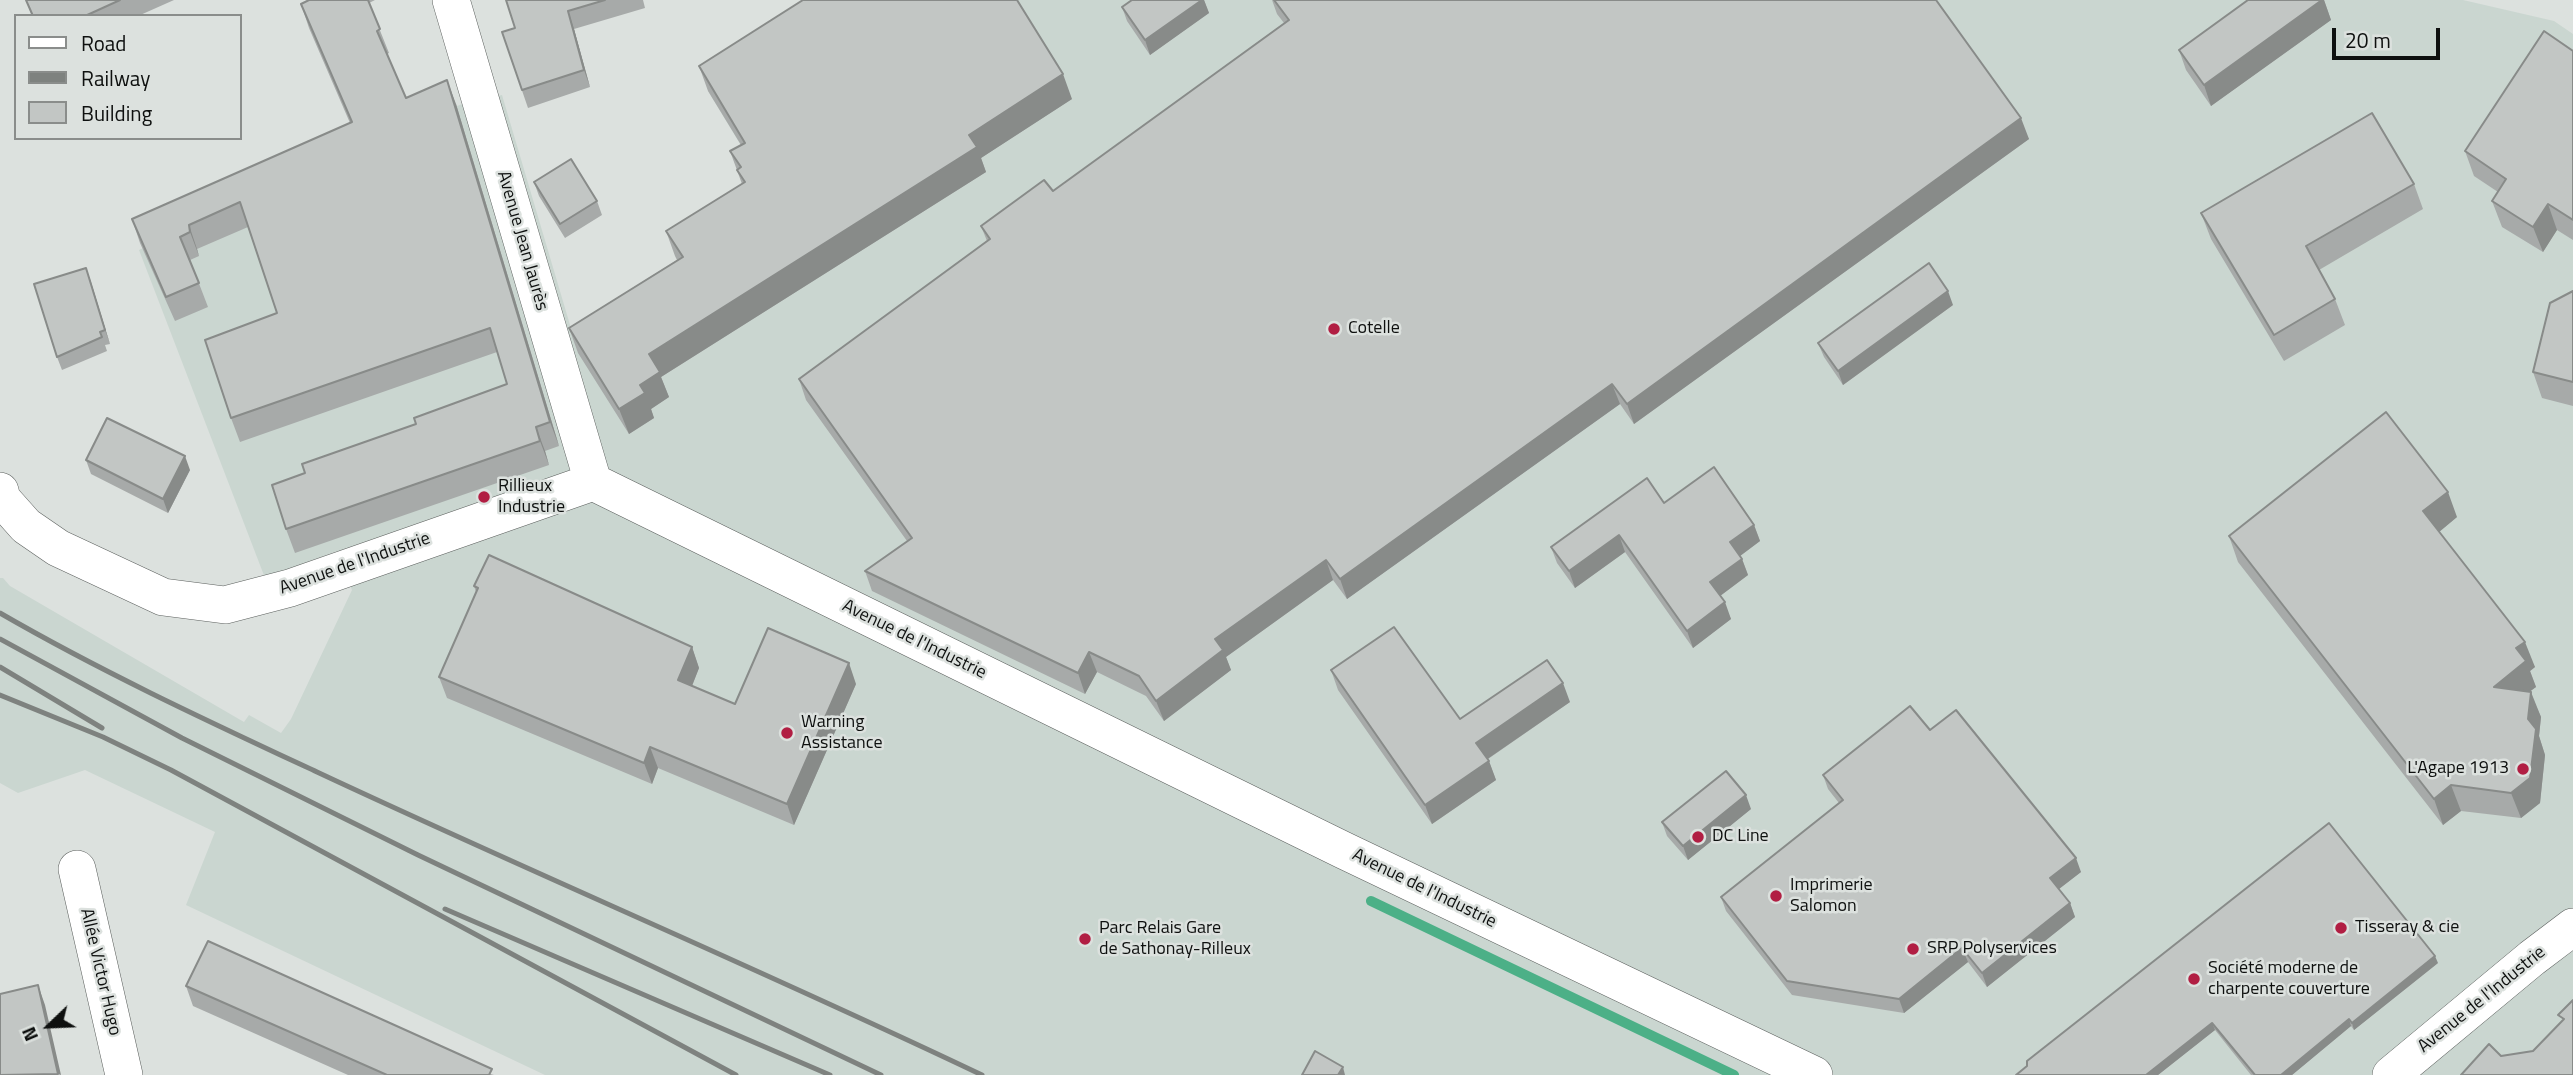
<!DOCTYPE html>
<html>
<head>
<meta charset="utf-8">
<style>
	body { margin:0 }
	#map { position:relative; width:2573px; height:1075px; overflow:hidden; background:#dce1de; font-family:"Titillium Web",sans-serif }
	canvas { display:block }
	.legend { position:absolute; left:14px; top:14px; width:228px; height:126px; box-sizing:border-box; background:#dce1de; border:2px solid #8a8d8b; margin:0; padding:9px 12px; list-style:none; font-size:21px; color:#0e100f }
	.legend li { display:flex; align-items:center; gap:14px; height:35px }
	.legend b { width:35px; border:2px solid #8a8d8b }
	.north { position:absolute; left:14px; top:991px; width:70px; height:70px; -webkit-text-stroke:5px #dce1de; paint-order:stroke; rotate:247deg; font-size:19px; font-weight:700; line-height:28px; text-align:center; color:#0e100f }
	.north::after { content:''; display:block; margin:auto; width:24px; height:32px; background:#0e100f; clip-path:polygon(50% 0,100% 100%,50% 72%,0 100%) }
	.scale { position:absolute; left:2332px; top:28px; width:108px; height:32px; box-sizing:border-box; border:4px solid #0e100f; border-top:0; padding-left:9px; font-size:21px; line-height:24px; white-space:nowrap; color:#0e100f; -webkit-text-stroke:5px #dce1de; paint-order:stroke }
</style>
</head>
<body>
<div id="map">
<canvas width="2573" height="1075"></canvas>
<ul class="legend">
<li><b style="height:9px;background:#fff"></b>Road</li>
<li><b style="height:9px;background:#7e827f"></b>Railway</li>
<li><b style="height:19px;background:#c2c6c4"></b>Building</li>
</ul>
<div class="north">N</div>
<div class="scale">20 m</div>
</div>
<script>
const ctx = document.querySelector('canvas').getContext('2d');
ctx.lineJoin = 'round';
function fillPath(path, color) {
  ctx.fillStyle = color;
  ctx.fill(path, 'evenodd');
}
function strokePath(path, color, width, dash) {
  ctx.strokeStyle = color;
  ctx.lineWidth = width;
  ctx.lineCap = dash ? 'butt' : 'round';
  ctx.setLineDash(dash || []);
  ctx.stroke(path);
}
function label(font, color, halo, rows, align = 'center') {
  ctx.font = font + ' "Titillium Web",sans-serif';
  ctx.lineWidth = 5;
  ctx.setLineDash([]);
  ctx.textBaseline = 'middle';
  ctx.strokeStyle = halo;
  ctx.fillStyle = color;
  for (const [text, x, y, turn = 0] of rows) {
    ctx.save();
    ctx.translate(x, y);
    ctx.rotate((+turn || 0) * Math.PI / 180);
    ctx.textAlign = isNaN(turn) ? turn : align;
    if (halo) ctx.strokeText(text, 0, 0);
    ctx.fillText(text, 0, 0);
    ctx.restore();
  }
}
fillPath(new Path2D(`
	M 806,0 L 2463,0 L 2554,21 L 2573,34 L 2573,1075 L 545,1075 L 186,905 L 215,832 L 85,770 L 18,793 L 0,783 L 0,578 L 3,578 L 10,586 L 244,722 L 249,715 L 281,733 L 291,719 L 352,590 L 337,551 L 265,578 L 139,250 L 464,103 L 502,95 L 578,352 L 758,240 L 754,167 L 708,91 Z`), '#cad6d0');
strokePath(new Path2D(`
	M 1371,901 L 1734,1075`), '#4cb087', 10);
const minor = new Path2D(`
	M 451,0 L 593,482
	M 0,491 L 2,499 L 26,526 L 58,548 L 163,597 L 225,605 L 290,588 L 593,482 L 1343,850 L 1814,1075
	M 77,869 L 124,1075
	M 2391,1075 L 2532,958 L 2573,927`);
strokePath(minor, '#5c605e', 38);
strokePath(minor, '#fff', 37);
strokePath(new Path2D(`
	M 0,613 C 102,672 210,722 317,772 C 537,875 762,970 982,1075
	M 0,639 L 182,738 L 418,855 L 881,1075
	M 0,667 L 102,728
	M 0,695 L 103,737 L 171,770 L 736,1075
	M 445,909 L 830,1075`), '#7e827f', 5);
fillPath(new Path2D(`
	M 26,0 L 174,0 L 138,16 L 32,16 Z
	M 309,0 L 375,0 L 369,3 L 389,53 L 387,54 L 406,98 L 456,104 L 559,446 L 545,451 L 549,465 L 295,553 L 286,529 L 305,473 L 507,384 L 497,352 L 240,442 L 231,418 L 277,313 L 248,227 L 197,249 L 199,256 L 190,260 L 208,307 L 175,321 L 140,243 L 132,219 L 350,123 L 309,28 L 301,4 Z
	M 506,0 L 643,0 L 645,8 L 574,29 L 590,87 L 528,108 L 502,32 L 515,28 Z
	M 1132,0 L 1204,0 L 1209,13 L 1150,55 L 1127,21 L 1122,7 Z
	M 1272,0 L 1936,0 L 2029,139 L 1634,424 L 1620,404 L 1347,599 L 1333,580 L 1226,657 L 1231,670 L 1164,721 L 1146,696 L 1097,672 L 1085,694 L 872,591 L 865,571 L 907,541 L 806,400 L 799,379 L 987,241 L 981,226 L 1053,191 L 1284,23 L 1277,14 Z
	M 2248,0 L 2324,0 L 2331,20 L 2211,106 L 2186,70 L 2179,50 Z
	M 2573,51 L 2573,240 L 2557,230 L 2543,252 L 2502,227 L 2492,201 L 2498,192 L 2474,176 L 2465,151 Z
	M 699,66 L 1072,99 L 981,158 L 986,172 L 661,377 L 669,397 L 651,409 L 654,418 L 629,434 L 578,353 L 569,328 L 677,260 L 675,256 L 666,231 L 742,184 L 730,151 L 741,145 L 708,91 Z
	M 534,182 L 597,201 L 602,215 L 565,238 L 539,196 Z
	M 2414,184 L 2423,209 L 2319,270 L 2335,299 L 2345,325 L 2284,361 L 2211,239 L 2201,213 Z
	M 86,268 L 110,344 L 105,345 L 107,351 L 62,370 L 57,357 Z
	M 2573,291 L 2573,406 L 2542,398 L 2533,372 Z
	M 1953,305 L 1843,385 L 1824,357 L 1818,343 Z
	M 86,460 L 190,470 L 168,513 L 91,474 Z
	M 1664,503 L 1754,525 L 1760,541 L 1740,556 L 1742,559 L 1748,575 L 1720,596 L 1731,619 L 1693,648 L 1625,552 L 1575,588 L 1557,563 L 1551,547 Z
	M 2457,517 L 2439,532 L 2535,667 L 2530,671 L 2536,687 L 2529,691 L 2541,717 L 2539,736 L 2545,755 L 2540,803 L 2521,818 L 2461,811 L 2443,825 L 2238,562 L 2229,536 Z
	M 474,586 L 692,647 L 699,668 L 692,686 L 735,704 L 856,684 L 794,825 L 658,768 L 652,784 L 447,698 L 439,677 L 476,592 Z
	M 1331,670 L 1460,719 L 1570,702 L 1488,759 L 1496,780 L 1432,824 L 1338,690 Z
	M 1930,730 L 2081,872 L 2059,889 L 2070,903 L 2075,917 L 1987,987 L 1968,962 L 1904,1013 L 1792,995 L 1726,911 L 1721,897 L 1839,803 L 1828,789 L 1823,775 Z
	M 1751,809 L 1688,860 L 1667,836 L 1662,822 Z
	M 2438,963 L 2354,1030 L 2351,1026 L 2292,1075 L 2251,1075 L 2215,1030 L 2158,1075 L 2016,1075 Z
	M 186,986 L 494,1075 L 348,1075 L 193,1006 Z`), '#a7aaa9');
fillPath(new Path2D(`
	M 1202,0 L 1204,0 L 1209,13 L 1150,55 L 1145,40 Z
	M 2322,0 L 2324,0 L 2331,20 L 2211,106 L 2204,85 Z
	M 568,11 L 574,29 L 590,87 L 584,70 Z
	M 1063,74 L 1072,99 L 981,158 L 986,172 L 661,377 L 669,397 L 651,409 L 654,418 L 629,434 L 619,409 L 640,385 L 649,354 L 969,135 Z
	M 447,80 L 456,104 L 559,446 L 550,422 Z
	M 2021,118 L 2029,139 L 1634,424 L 1627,404 Z
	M 2548,204 L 2557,230 L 2543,252 L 2533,227 Z
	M 189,225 L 197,249 L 199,256 L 190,232 Z
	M 86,268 L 91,282 L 110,344 L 105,330 Z
	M 1948,291 L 1953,305 L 1843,385 L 1838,371 Z
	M 1612,384 L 1620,404 L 1347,599 L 1340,579 Z
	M 536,427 L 545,451 L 549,465 L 540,441 Z
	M 185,456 L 190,470 L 168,513 L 163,499 Z
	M 2448,492 L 2457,517 L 2433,537 L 2423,511 Z
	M 1754,525 L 1760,541 L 1736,559 L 1730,542 Z
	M 1619,535 L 1625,552 L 1575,588 L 1569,571 Z
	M 1742,559 L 1748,575 L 1716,599 L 1710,582 Z
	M 1326,560 L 1333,580 L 1226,657 L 1231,670 L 1164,721 L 1156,701 L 1215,639 Z
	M 1725,602 L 1731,619 L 1693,648 L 1687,631 Z
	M 2525,642 L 2535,667 L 2530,671 L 2536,687 L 2503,712 L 2494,687 L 2516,648 Z
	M 692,647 L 699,668 L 686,701 L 678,680 Z
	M 1089,652 L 1097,672 L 1085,694 L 1078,673 Z
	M 849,663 L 856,684 L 794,825 L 787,804 Z
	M 1563,683 L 1570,702 L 1483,762 L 1476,743 Z
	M 2531,692 L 2541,717 L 2539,736 L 2545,755 L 2540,803 L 2521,818 L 2511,793 L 2528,719 Z
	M 650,747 L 658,768 L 652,784 L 644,763 Z
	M 1489,761 L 1496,780 L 1432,824 L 1425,805 Z
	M 2451,785 L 2461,811 L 2443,825 L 2434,799 Z
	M 1746,795 L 1751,809 L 1688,860 L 1683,846 Z
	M 2076,858 L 2081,872 L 2055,892 L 2050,878 Z
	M 2070,903 L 2075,917 L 1987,987 L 1982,973 Z
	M 1962,948 L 1968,962 L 1904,1013 L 1899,999 Z
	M 2435,956 L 2438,963 L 2354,1030 L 2352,1023 Z
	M 38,985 L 45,1005 L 61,1075 L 58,1074 Z
	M 2349,1019 L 2351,1026 L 2292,1075 L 2281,1075 Z
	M 2212,1023 L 2215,1030 L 2158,1075 L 2146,1075 Z
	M 1343,1067 L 1345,1075 L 1338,1075 Z`), '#888b89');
const building = new Path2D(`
	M 26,0 L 120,0 L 85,16 L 33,16 Z
	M 309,0 L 368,0 L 380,29 L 377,31 L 406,98 L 447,80 L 550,422 L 536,427 L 540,441 L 286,529 L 272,485 L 305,473 L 302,464 L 416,424 L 414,418 L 507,384 L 490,328 L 231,418 L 205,340 L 277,313 L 240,202 L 189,225 L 190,232 L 180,237 L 199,283 L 166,297 L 132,219 L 352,122 L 301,4 Z
	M 506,0 L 605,0 L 568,11 L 584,70 L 522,90 L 502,32 L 515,28 Z
	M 803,0 L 1017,0 L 1063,74 L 969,135 L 977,147 L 649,354 L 660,372 L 640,385 L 645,393 L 619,409 L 569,328 L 683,257 L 666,231 L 745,182 L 737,170 L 741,167 L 730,151 L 745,143 L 699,66 Z
	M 1132,0 L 1202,0 L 1145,40 L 1122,7 Z
	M 1274,0 L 1936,0 L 2021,118 L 1627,404 L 1612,384 L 1340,579 L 1326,560 L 1215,639 L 1223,650 L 1156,701 L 1139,676 L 1089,652 L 1078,673 L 865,571 L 912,538 L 799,379 L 990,239 L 981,226 L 1044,180 L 1053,191 L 1289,20 Z
	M 2248,0 L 2322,0 L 2204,85 L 2179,50 Z
	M 2544,31 L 2573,51 L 2573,220 L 2548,204 L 2533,227 L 2492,201 L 2506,179 L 2465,151 Z
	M 2372,113 L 2414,184 L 2306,246 L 2335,299 L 2274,335 L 2201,213 Z
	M 571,159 L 597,201 L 560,224 L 534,182 Z
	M 1929,263 L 1948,291 L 1838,371 L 1818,343 Z
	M 86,268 L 105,330 L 100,332 L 102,337 L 57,357 L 34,284 Z
	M 2573,291 L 2573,382 L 2533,372 L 2550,303 Z
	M 2386,412 L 2448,492 L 2423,511 L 2525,642 L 2516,648 L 2526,661 L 2494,687 L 2531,692 L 2528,719 L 2536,729 L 2530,778 L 2511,793 L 2451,785 L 2434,799 L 2229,536 Z
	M 107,418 L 185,456 L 163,499 L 86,460 Z
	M 1714,467 L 1754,525 L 1730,542 L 1742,559 L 1710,582 L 1725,602 L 1687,631 L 1619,535 L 1569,571 L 1551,547 L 1647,478 L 1664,503 Z
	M 489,555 L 692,647 L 678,680 L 735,704 L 768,628 L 849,663 L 787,804 L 650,747 L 644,763 L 439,677 L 478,588 L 474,586 Z
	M 1394,627 L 1460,719 L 1547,660 L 1563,683 L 1476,743 L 1489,761 L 1425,805 L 1331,670 Z
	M 1910,706 L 1930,730 L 1956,710 L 2076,858 L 2050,878 L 2070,903 L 1982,973 L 1962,948 L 1899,999 L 1787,981 L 1721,897 L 1843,800 L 1823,775 Z
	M 1726,771 L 1746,795 L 1683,846 L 1662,822 Z
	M 2329,823 L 2435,956 L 2352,1023 L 2349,1019 L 2281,1075 L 2255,1075 L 2212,1023 L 2146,1075 L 2016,1075 L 2027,1066 L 2027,1061 Z
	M 208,941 L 492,1069 L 489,1075 L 387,1075 L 186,986 Z
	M 38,985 L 58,1074 L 0,1075 L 0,994 Z
	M 2573,1000 L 2573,1075 L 2461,1075 L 2489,1044 L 2501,1056 L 2533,1051 L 2564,1019 L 2558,1015 Z
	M 1315,1051 L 1343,1067 L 1338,1075 L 1302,1075 Z`);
fillPath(building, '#c2c6c4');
strokePath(building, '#888b89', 2);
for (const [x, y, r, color] of [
	[1334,329,7,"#b11e43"],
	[484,497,7,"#b11e43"],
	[787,733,7,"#b11e43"],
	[2523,769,7,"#b11e43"],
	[1698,837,7,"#b11e43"],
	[1776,896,7,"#b11e43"],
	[2341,928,7,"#b11e43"],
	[1085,939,7,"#b11e43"],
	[1913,949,7,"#b11e43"],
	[2194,979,7,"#b11e43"]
]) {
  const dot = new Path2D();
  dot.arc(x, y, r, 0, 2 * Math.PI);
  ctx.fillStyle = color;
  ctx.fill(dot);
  strokePath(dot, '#dce1de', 2.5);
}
label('18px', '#0e100f', '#dce1de', [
	["Avenue Jean Jaurès",522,241,74],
	["Avenue de l'Industrie",355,564,-19],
	["Avenue de l'Industrie",914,640,26],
	["Avenue de l'Industrie",1424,889,26],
	["Allée Victor Hugo",100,972,77],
	["Avenue de l'Industrie",2482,1000,-39]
]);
label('18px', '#0e100f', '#dce1de', [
	["Cotelle",1348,329],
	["Rillieux",498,487],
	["Industrie",498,508],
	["Warning",801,723],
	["Assistance",801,744],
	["L'Agape 1913",2509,769,"right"],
	["DC Line",1712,837],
	["Imprimerie",1790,886],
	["Salomon",1790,907],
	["Tisseray & cie",2355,928],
	["Parc Relais Gare",1099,929],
	["de Sathonay-Rilleux",1099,950],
	["SRP Polyservices",1927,949],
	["Société moderne de",2208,969],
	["charpente couverture",2208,990]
], 'left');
</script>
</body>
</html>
